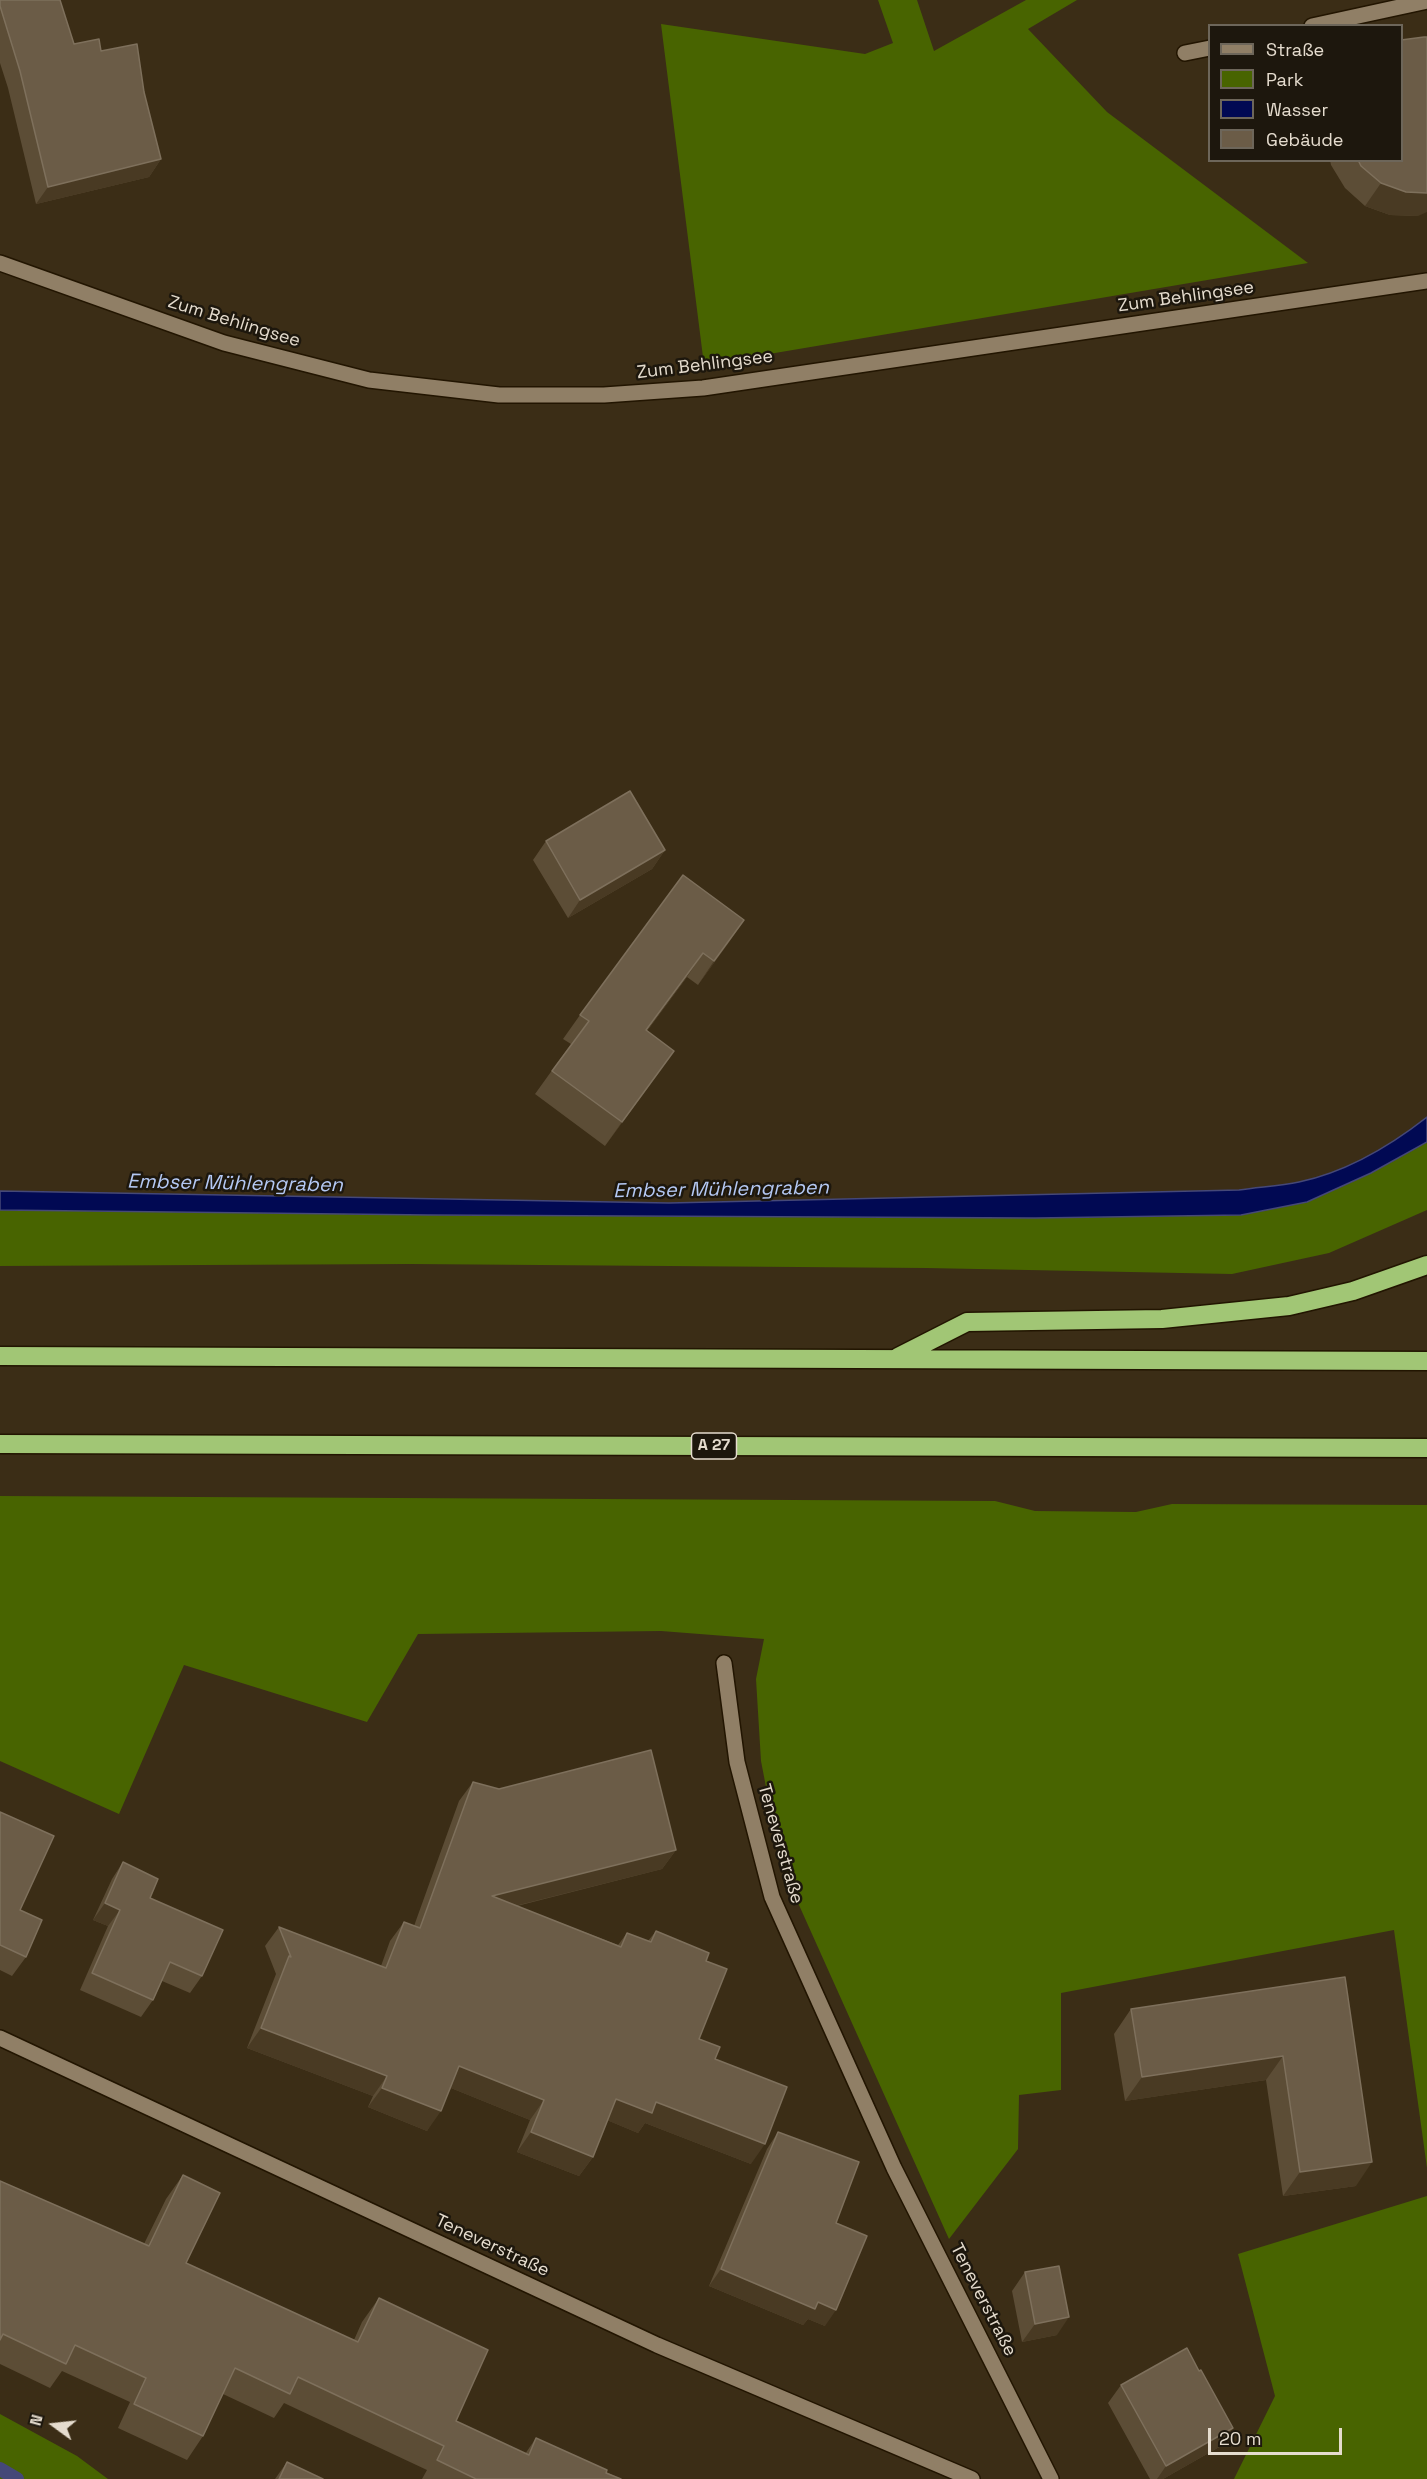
<!DOCTYPE html>
<html>
<head>
<meta charset="utf-8">
<style>
	body { margin:0 }
	#map { position:relative; width:1427px; height:2479px; overflow:hidden; background:#3b2d16; font-family:"Space Grotesk",sans-serif }
	canvas { display:block }
	.legend { position:absolute; left:1208px; top:24px; width:195px; height:138px; box-sizing:border-box; background:#1d170d; border:2px solid #6d665a; margin:0; padding:8px 10px; list-style:none; font-size:18px; color:#e5dcce }
	.legend li { display:flex; align-items:center; gap:12px; height:30px }
	.legend b { width:30px; border:2px solid #6d665a }
	.north { position:absolute; left:24px; top:2395px; width:60px; height:60px; -webkit-text-stroke:4px #1d170d; paint-order:stroke; rotate:285deg; font-size:16px; font-weight:700; line-height:24px; text-align:center; color:#e5dcce }
	.north::after { content:''; display:block; margin:auto; width:21px; height:27px; background:#e5dcce; clip-path:polygon(50% 0,100% 100%,50% 72%,0 100%) }
	.scale { position:absolute; left:1208px; top:2428px; width:134px; height:27px; box-sizing:border-box; border:3px solid #e5dcce; border-top:0; padding-left:8px; font-size:18px; line-height:21px; white-space:nowrap; color:#e5dcce; -webkit-text-stroke:4px #1d170d; paint-order:stroke }
</style>
</head>
<body>
<div id="map">
<canvas width="1427" height="2479"></canvas>
<ul class="legend">
<li><b style="height:8px;background:#907f66"></b>Straße</li>
<li><b style="height:16px;background:#486400"></b>Park</li>
<li><b style="height:16px;background:#010953"></b>Wasser</li>
<li><b style="height:16px;background:#6b5c47"></b>Gebäude</li>
</ul>
<div class="north">N</div>
<div class="scale">20 m</div>
</div>
<script>
const ctx = document.querySelector('canvas').getContext('2d');
ctx.lineJoin = 'round';
function fillPath(path, color) {
  ctx.fillStyle = color;
  ctx.fill(path, 'evenodd');
}
function strokePath(path, color, width, dash) {
  ctx.strokeStyle = color;
  ctx.lineWidth = width;
  ctx.lineCap = dash ? 'butt' : 'round';
  ctx.setLineDash(dash || []);
  ctx.stroke(path);
}
function label(font, color, halo, rows, align = 'center') {
  ctx.font = font + ' "Space Grotesk",sans-serif';
  ctx.lineWidth = 5;
  ctx.setLineDash([]);
  ctx.textBaseline = 'middle';
  ctx.strokeStyle = halo;
  ctx.fillStyle = color;
  for (const [text, x, y, turn = 0] of rows) {
    ctx.save();
    ctx.translate(x, y);
    ctx.rotate((+turn || 0) * Math.PI / 180);
    ctx.textAlign = isNaN(turn) ? turn : align;
    if (halo) ctx.strokeText(text, 0, 0);
    ctx.fillText(text, 0, 0);
    ctx.restore();
  }
}
fillPath(new Path2D(`
	M 878,0 L 917,0 L 934,51 L 1026,0 L 1077,0 L 1028,29 L 1107,112 L 1308,263 L 704,365 L 661,24 L 865,54 L 893,43 Z
	M 1427,1142 L 1427,1210 L 1329,1253 L 1232,1274 L 926,1268 L 410,1264 L 0,1266 L 0,1210 L 429,1215 L 1035,1218 L 1241,1215 L 1371,1173 Z
	M 0,1496 L 995,1501 L 1035,1511 L 1136,1512 L 1172,1504 L 1427,1505 L 1427,2168 L 1394,1930 L 1061,1993 L 1061,2090 L 1019,2095 L 1018,2149 L 949,2239 L 781,1865 L 761,1761 L 756,1679 L 764,1639 L 661,1631 L 418,1634 L 367,1722 L 184,1665 L 119,1814 L 0,1761 Z
	M 1427,2196 L 1427,2479 L 1234,2479 L 1275,2396 L 1238,2254 Z
	M 0,2414 L 77,2456 L 108,2479 L 0,2479 Z`), '#486400');
const water = new Path2D(`
	M 1427,1117 L 1427,1142 L 1371,1173 L 1307,1202 L 1241,1215 L 1035,1218 L 429,1215 L 0,1210 L 0,1191 L 669,1203 L 1239,1190 C 1258,1187 1279,1186 1299,1182 C 1346,1172 1390,1146 1427,1117 Z`);
fillPath(water, '#010953');
strokePath(water, '#454878', 1.5);
strokePath(new Path2D(`
	M 0,2469 L 17,2479`), '#454878', 14);
const minor = new Path2D(`
	M 1312,26 L 1427,1
	M 1185,53 L 1210,48
	M 0,263 L 224,343 L 369,380 L 499,395 L 604,395 L 703,388 L 1427,281
	M 724,1663 L 737,1762 L 772,1897 L 894,2168 L 1051,2479
	M 0,2038 L 657,2345 L 972,2479`);
const highway = new Path2D(`
	M 0,1356 L 1427,1361
	M 898,1357 L 967,1322 L 1162,1319 L 1289,1306 L 1353,1291 L 1427,1265
	M 0,1444 L 1427,1448`);
strokePath(minor, '#221501', 18);
strokePath(highway, '#221501', 21);
strokePath(minor, '#907f66', 15);
strokePath(highway, '#a1c675', 18);
fillPath(new Path2D(`
	M 0,0 L 74,44 L 101,51 L 144,92 L 161,159 L 149,177 L 36,204 L 8,88 L 0,63 Z
	M 1330,160 L 1401,160 L 1418,216 L 1390,215 L 1365,206 L 1345,188 L 1331,165 Z
	M 546,841 L 665,850 L 652,869 L 568,918 L 533,860 Z
	M 744,920 L 698,985 L 687,977 L 647,1031 L 674,1051 L 605,1146 L 535,1094 L 571,1044 L 563,1039 L 580,1015 Z
	M 473,1782 L 676,1850 L 662,1869 L 517,1906 L 618,1945 L 627,1933 L 648,1941 L 656,1931 L 706,1961 L 699,2039 L 715,2059 L 751,2164 L 645,2123 L 638,2133 L 607,2120 L 593,2157 L 579,2176 L 517,2152 L 530,2120 L 451,2088 L 427,2131 L 368,2107 L 373,2096 L 247,2048 L 276,1974 L 265,1946 L 279,1927 L 381,1966 L 390,1941 L 404,1922 L 414,1926 L 459,1801 Z
	M 0,1812 L 20,1910 L 26,1957 L 12,1976 L 0,1970 Z
	M 123,1862 L 150,1898 L 202,1976 L 190,1993 L 162,1981 L 153,2000 L 141,2017 L 80,1990 L 108,1926 L 93,1920 L 112,1879 Z
	M 1345,1977 L 1356,2186 L 1283,2196 L 1266,2080 L 1125,2101 L 1114,2034 L 1131,2009 Z
	M 778,2132 L 836,2223 L 825,2326 L 808,2319 L 803,2325 L 709,2286 L 767,2149 Z
	M 183,2175 L 186,2263 L 354,2340 L 362,2322 L 379,2298 L 456,2421 L 525,2454 L 536,2438 L 621,2479 L 422,2479 L 427,2470 L 284,2403 L 274,2418 L 223,2394 L 203,2436 L 187,2460 L 118,2428 L 130,2402 L 62,2371 L 50,2388 L 0,2364 L 0,2181 L 144,2244 L 166,2199 Z
	M 1025,2272 L 1057,2335 L 1022,2342 L 1012,2291 Z
	M 1199,2371 L 1221,2446 L 1163,2479 L 1150,2479 L 1108,2403 L 1121,2385 Z
	M 287,2462 L 323,2479 L 275,2479 Z`), '#5c4d36');
fillPath(new Path2D(`
	M 161,159 L 149,177 L 36,204 L 48,187 Z
	M 1381,183 L 1427,193 L 1427,212 L 1418,216 L 1390,215 L 1365,206 Z
	M 665,850 L 652,869 L 568,918 L 580,900 Z
	M 744,920 L 728,944 L 698,985 L 714,961 Z
	M 703,953 L 687,977 L 630,1054 L 646,1030 Z
	M 674,1051 L 657,1075 L 605,1146 L 622,1122 Z
	M 676,1850 L 662,1869 L 479,1915 L 492,1896 Z
	M 105,1903 L 120,1910 L 108,1926 L 93,1920 Z
	M 261,2028 L 387,2076 L 373,2096 L 247,2048 Z
	M 1283,2056 L 1266,2080 L 1125,2101 L 1142,2077 Z
	M 459,2066 L 544,2100 L 530,2120 L 446,2086 Z
	M 382,2088 L 441,2111 L 427,2131 L 368,2107 Z
	M 616,2099 L 656,2102 L 765,2144 L 751,2164 L 645,2123 L 638,2133 L 602,2118 Z
	M 531,2132 L 593,2157 L 579,2176 L 517,2152 Z
	M 1372,2162 L 1356,2186 L 1283,2196 L 1300,2172 Z
	M 721,2269 L 818,2302 L 836,2310 L 825,2326 L 808,2319 L 803,2325 L 709,2286 Z
	M 1069,2317 L 1057,2335 L 1022,2342 L 1035,2324 Z
	M 1233,2428 L 1221,2446 L 1163,2479 L 1157,2479 L 1166,2466 Z`), '#493a23');
const building = new Path2D(`
	M 0,0 L 60,0 L 74,44 L 99,39 L 101,51 L 137,44 L 144,92 L 161,159 L 48,187 L 20,71 L 0,6 Z
	M 1424,37 L 1427,37 L 1427,193 L 1406,192 L 1381,183 L 1361,166 L 1358,160 L 1401,160 L 1401,40 Z
	M 630,791 L 665,850 L 580,900 L 546,841 Z
	M 683,875 L 744,920 L 714,961 L 703,953 L 646,1030 L 674,1051 L 622,1122 L 552,1071 L 589,1021 L 580,1015 Z
	M 651,1750 L 676,1850 L 492,1896 L 621,1947 L 627,1933 L 651,1942 L 656,1931 L 709,1953 L 706,1961 L 727,1969 L 699,2039 L 720,2047 L 715,2059 L 787,2087 L 765,2144 L 656,2102 L 652,2113 L 616,2099 L 593,2157 L 531,2132 L 544,2100 L 459,2066 L 441,2111 L 382,2088 L 387,2076 L 261,2028 L 289,1956 L 291,1957 L 279,1927 L 386,1968 L 404,1922 L 420,1928 L 473,1782 L 499,1789 Z
	M 0,1812 L 54,1836 L 20,1910 L 42,1920 L 26,1957 L 0,1945 Z
	M 123,1862 L 158,1879 L 150,1898 L 223,1930 L 202,1976 L 170,1962 L 153,2000 L 92,1973 L 120,1910 L 105,1903 Z
	M 1345,1977 L 1372,2162 L 1300,2172 L 1283,2056 L 1142,2077 L 1131,2009 Z
	M 778,2132 L 859,2162 L 836,2223 L 867,2236 L 836,2310 L 818,2302 L 815,2309 L 721,2269 Z
	M 183,2175 L 220,2193 L 186,2263 L 358,2342 L 379,2298 L 488,2350 L 456,2421 L 529,2455 L 536,2438 L 607,2470 L 606,2473 L 621,2479 L 476,2479 L 437,2460 L 444,2446 L 298,2377 L 290,2394 L 235,2368 L 203,2436 L 134,2404 L 146,2378 L 75,2345 L 66,2364 L 3,2334 L 0,2340 L 0,2181 L 149,2246 Z
	M 1059,2266 L 1069,2317 L 1035,2324 L 1025,2272 Z
	M 1187,2348 L 1199,2371 L 1201,2370 L 1233,2428 L 1166,2466 L 1121,2385 Z
	M 287,2462 L 323,2479 L 279,2479 Z`);
fillPath(building, '#6b5c47');
strokePath(building, '#7e705c', 1.5);
for (const [x, y, w] of [
	[714,1446,45]
]) {
  const box = new Path2D();
  box.roundRect(x - w / 2, y - 13, w, 26, 4.5);
  ctx.fillStyle = '#1d170d';
  ctx.fill(box);
  strokePath(box, '#e5dcce', 1.5);
}
label('bold 16px', '#e5dcce', null, [
	["A 27",714,1446]
]);
label('18px', '#e5dcce', '#1d170d', [
	["Zum Behlingsee",1186,297,-8],
	["Zum Behlingsee",234,322,17],
	["Zum Behlingsee",705,365,-7],
	["Teneverstraße",780,1844,74],
	["Teneverstraße",492,2246,25],
	["Teneverstraße",983,2300,63]
]);
label('italic 20px', '#b4c8f3', '#1d170d', [
	["Embser Mühlengraben",235,1184,1],
	["Embser Mühlengraben",721,1190,-1]
]);
</script>
</body>
</html>
